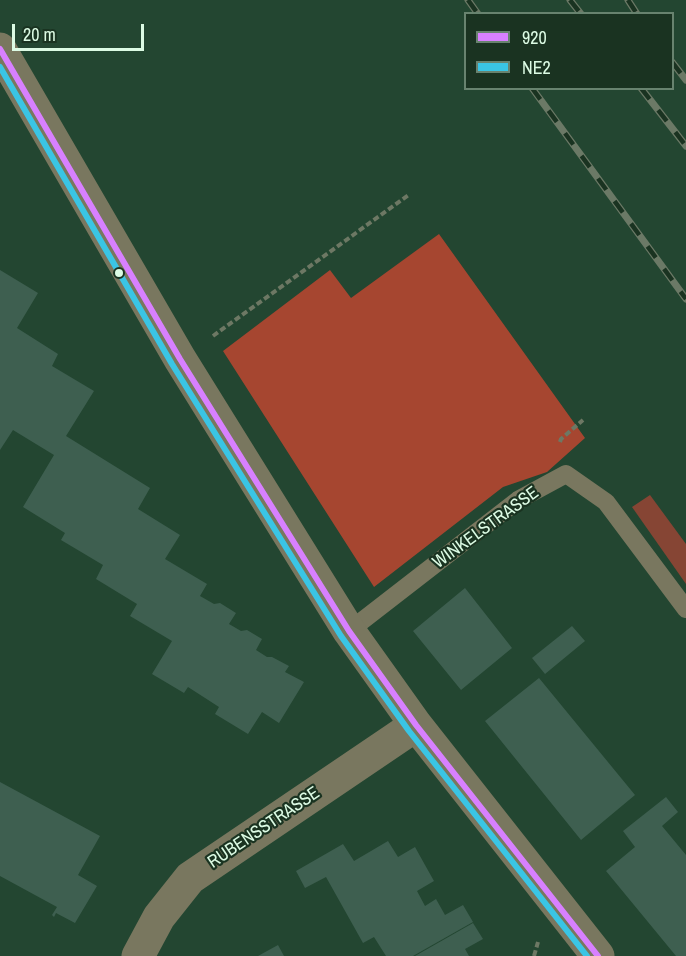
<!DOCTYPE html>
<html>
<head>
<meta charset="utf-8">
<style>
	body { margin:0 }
	#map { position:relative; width:686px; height:956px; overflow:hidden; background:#234631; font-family:"Archivo Narrow",sans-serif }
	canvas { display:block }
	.legend { position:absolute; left:464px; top:12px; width:210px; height:78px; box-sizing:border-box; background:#1a3321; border:2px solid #68836f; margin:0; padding:8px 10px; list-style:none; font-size:18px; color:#dcfbe4 }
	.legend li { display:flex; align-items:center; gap:12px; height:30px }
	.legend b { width:30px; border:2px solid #68836f }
	.scale { position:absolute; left:12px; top:24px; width:132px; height:27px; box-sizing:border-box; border:3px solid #dcfbe4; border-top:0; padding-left:8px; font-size:18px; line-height:21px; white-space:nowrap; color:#dcfbe4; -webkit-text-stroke:4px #1a3321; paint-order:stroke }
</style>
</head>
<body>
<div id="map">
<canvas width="686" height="956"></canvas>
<ul class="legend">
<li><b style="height:8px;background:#d880ff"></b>920</li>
<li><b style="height:8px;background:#3ac5e4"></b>NE2</li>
</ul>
<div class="scale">20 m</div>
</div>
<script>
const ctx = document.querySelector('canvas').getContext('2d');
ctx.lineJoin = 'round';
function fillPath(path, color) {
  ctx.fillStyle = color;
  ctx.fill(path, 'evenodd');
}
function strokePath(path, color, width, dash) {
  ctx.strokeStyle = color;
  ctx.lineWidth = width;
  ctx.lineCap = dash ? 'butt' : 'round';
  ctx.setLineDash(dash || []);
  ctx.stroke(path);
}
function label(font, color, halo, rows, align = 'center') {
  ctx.font = font + ' "Archivo Narrow",sans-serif';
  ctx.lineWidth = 4.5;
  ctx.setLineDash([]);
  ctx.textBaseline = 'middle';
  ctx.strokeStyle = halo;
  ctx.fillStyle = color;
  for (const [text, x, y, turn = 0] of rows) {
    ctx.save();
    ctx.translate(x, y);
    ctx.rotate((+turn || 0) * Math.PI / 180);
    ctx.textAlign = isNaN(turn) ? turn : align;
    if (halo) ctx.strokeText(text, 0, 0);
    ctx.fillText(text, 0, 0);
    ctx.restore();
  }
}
fillPath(new Path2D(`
	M 650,495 L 686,544 L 686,584 L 632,507 Z`), '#864534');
fillPath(new Path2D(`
	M 439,234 L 585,438 L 547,472 L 503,487 L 374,587 L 223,351 L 330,270 L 351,298 Z`), '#a64630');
fillPath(new Path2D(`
	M 0,270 L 38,293 L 17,328 L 58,354 L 52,366 L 94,391 L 66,436 L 150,488 L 138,509 L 180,535 L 165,559 L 207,584 L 200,596 L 214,604 L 220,603 L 236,613 L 229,624 L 241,631 L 247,630 L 262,639 L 256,650 L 267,657 L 272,657 L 289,666 L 285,672 L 304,682 L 279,723 L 262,712 L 248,734 L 215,714 L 219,707 L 188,687 L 184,693 L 152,674 L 172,641 L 130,616 L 137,604 L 96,579 L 103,565 L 61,540 L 65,533 L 23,507 L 54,455 L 13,430 L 0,450 Z
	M 465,588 L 512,648 L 461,690 L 413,631 Z
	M 572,626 L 585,641 L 545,674 L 532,658 Z
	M 539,678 L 635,795 L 581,840 L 485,721 Z
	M 0,782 L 100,836 L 78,875 L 97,886 L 75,923 L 56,913 L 54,917 L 52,915 L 57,907 L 0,876 Z
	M 666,797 L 678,812 L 662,826 L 686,855 L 686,956 L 676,956 L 606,871 L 635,847 L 623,831 Z
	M 388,841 L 398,857 L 415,847 L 425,865 L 434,881 L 417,891 L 425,906 L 436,899 L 445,915 L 463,905 L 473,922 L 413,956 L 386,956 L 374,937 L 363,943 L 326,877 L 305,888 L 296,871 L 343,844 L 354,861 Z
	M 473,923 L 483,939 L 465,949 L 469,956 L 415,956 Z
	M 278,945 L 284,956 L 258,956 Z`), '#3e5f50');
strokePath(new Path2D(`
	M 213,336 L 410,194
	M 560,442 L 561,439 L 583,420
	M 534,956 L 538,942`), '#6d7864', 4, [6, 3]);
strokePath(new Path2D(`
	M 349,631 L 518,500 L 566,474 L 606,502 L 686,609`), '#79775f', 18);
strokePath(new Path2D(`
	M 0,49 L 180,359 L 349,631 L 416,725 L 598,956
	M 138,956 L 159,917 L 190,878 L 416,725`), '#79775f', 33);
const rail = new Path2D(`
	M 468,0 L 478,14
	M 570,0 L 581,14
	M 628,0 L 637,14
	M 672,62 L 686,80
	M 532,88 L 686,299
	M 641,88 L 686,146`);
strokePath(rail, '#6b7966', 7);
strokePath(rail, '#1a3321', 4.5, [14]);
strokePath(new Path2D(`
	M 0,49 L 180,359 L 349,631 L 416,725 L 598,956`), '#d880ff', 6);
strokePath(new Path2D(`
	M 0,67 L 172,364 L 341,636 L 409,731 L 587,956`), '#3ac5e4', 6);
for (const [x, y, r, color] of [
	[119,273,5,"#dcfbe4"]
]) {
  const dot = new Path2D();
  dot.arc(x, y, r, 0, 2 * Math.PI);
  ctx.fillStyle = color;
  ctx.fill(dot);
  strokePath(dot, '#1a3321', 2);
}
label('18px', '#dcfbe4', '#1a3321', [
	["WINKELSTRASSE",486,528,-36],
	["RUBENSSTRASSE",264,828,-34]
]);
</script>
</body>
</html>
